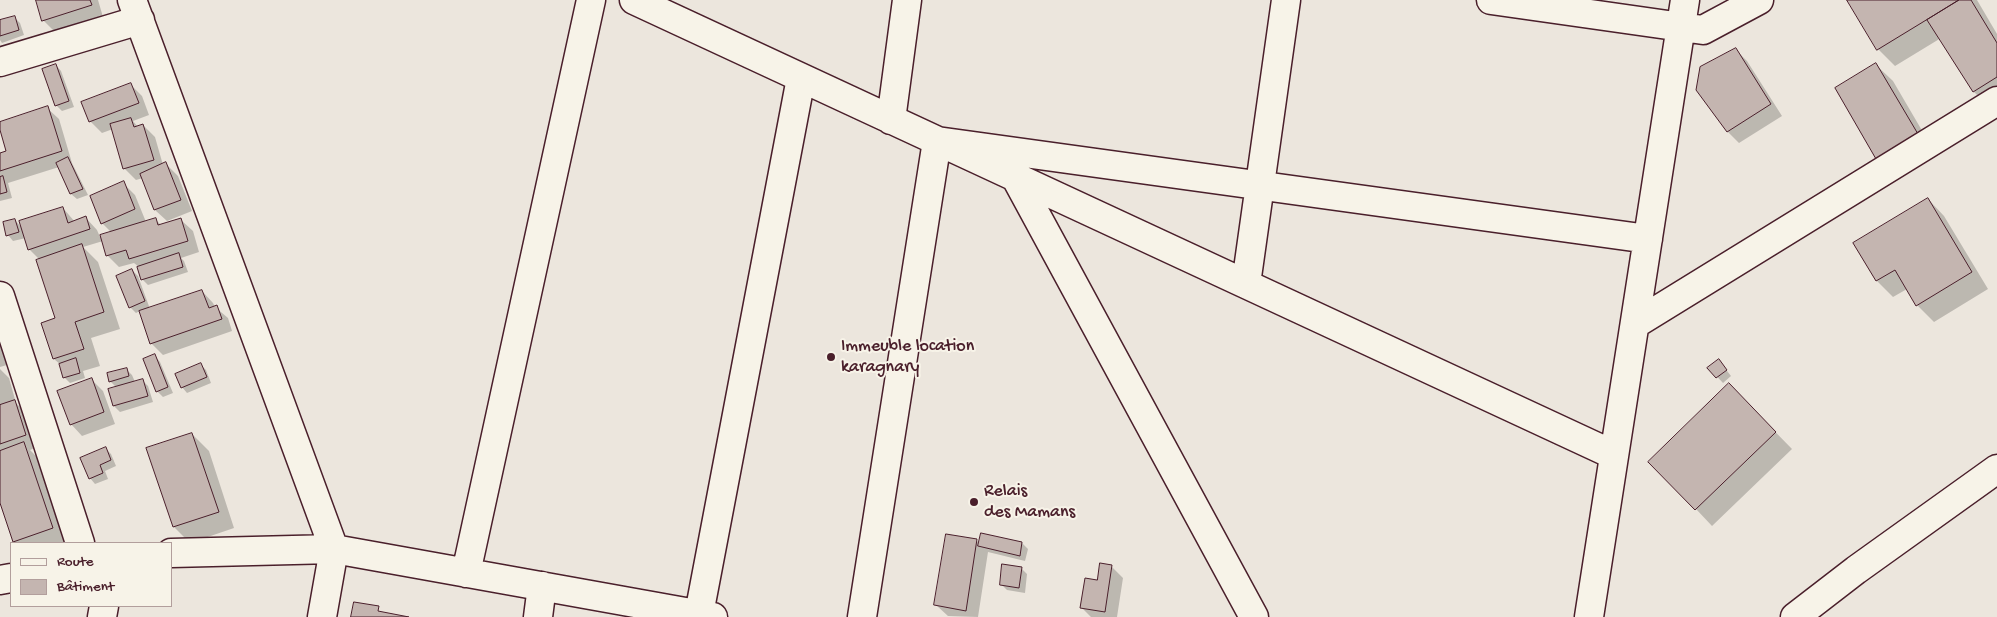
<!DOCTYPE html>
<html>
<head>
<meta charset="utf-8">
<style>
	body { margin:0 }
	#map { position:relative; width:1997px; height:617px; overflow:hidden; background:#ece6dd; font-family:"Gochi Hand",sans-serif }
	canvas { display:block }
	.legend { position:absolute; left:10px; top:542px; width:162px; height:65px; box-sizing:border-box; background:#f7f3e8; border:1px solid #b29e9c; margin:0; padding:6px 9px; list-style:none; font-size:15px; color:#4a1f2b }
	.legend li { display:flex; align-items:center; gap:10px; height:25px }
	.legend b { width:25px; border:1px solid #b29e9c }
</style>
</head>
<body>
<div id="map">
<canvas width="1997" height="617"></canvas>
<ul class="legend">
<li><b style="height:6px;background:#f7f3e8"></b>Route</li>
<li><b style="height:14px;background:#c4b5b0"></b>Bâtiment</li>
</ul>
</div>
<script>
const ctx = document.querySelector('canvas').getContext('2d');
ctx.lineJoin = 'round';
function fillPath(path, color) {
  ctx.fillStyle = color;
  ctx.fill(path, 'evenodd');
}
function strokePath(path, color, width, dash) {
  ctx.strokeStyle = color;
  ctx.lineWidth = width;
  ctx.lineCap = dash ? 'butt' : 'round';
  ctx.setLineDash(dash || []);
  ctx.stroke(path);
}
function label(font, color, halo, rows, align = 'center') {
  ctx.font = font + ' "Gochi Hand",sans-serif';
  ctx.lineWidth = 4;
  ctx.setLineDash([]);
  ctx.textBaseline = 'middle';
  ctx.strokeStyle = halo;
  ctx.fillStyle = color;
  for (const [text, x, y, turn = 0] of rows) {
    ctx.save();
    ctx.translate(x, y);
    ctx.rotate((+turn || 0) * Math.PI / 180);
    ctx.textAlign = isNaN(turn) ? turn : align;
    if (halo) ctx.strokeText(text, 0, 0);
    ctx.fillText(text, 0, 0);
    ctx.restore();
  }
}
fillPath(new Path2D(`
	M 37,0 L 98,0 L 103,17 L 55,32 L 43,20 Z
	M 1848,0 L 1977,0 L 1997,34 L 1997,104 L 1991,108 L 1974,92 L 1941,38 L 1895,66 L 1878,49 Z
	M 14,17 L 20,23 L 24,35 L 2,43 L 0,40 L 0,22 Z
	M 1736,50 L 1747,61 L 1782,116 L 1739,143 L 1728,132 L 1698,89 Z
	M 56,65 L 61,71 L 74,107 L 62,111 L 56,105 Z
	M 1876,65 L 1893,81 L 1934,151 L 1894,174 L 1877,158 Z
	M 130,84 L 142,96 L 149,115 L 133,121 L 138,127 L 143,125 L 155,137 L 163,165 L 166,164 L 178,176 L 192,211 L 167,221 L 155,210 L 143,178 L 136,180 L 124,168 L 113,129 L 102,133 L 90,121 Z
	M 47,108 L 59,119 L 72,163 L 88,195 L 77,199 L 71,194 L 59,167 L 8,183 L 12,198 L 0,201 L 0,154 L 8,152 L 0,123 Z
	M 123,183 L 135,195 L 146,222 L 155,219 L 162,226 L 181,220 L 193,231 L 199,252 L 181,258 L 184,261 L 188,272 L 148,285 L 142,279 L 139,267 L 134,263 L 119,267 L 108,256 L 103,241 L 83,247 L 98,262 L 120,329 L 91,338 L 100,366 L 83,371 L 85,378 L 70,383 L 64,377 L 61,365 L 54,359 L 57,319 L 40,260 L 29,249 L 26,238 L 13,241 L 8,235 L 15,220 L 22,228 L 63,208 L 75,222 L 86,218 L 97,230 L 100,237 L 112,233 L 102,223 Z
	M 1928,199 L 1944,216 L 1988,289 L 1934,322 L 1917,305 L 1907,289 L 1893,297 L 1877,281 L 1855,243 Z
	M 132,270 L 138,276 L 150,309 L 202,291 L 213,303 L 215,307 L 228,318 L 232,331 L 163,355 L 151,343 L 140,311 L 136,313 L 130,307 Z
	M 0,342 L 7,365 L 0,367 Z
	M 155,356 L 160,362 L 173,393 L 163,397 L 157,391 Z
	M 200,364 L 206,370 L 211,383 L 187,393 L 182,387 Z
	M 1724,367 L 1731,376 L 1723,383 L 1709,368 Z
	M 0,369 L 9,378 L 16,403 L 27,414 L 37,447 L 30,450 L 40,460 L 68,543 L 16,543 L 14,541 L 0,499 Z
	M 126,369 L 132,375 L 135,382 L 142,380 L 148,386 L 153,402 L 120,412 L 114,406 L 110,390 L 117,388 L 110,381 Z
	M 92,380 L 103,391 L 115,424 L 82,436 L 71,424 Z
	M 1746,402 L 1792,449 L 1712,526 L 1696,509 Z
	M 192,434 L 209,451 L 234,528 L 190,543 L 174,527 Z
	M 106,449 L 111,454 L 116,466 L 105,471 L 108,479 L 95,484 L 90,478 Z
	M 982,534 L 1022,543 L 1028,549 L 1025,561 L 988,552 L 978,617 L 948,616 L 936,605 L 947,536 L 977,541 L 980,544 Z
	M 1111,566 L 1123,578 L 1117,617 L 1091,617 L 1081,607 L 1098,581 Z
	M 1021,568 L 1027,574 L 1025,593 L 1007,590 L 1001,584 Z`), '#0003');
const building = new Path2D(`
	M 36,0 L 90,0 L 92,5 L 42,21 Z
	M 1847,0 L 1959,0 L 1877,50 Z
	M 1959,0 L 1971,0 L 1997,43 L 1997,77 L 1973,92 L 1927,20 Z
	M 15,16 L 19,30 L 0,36 L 0,20 Z
	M 1736,48 L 1771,104 L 1727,132 L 1696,90 L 1700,67 Z
	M 1876,63 L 1918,134 L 1876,159 L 1835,88 Z
	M 56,64 L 69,101 L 55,106 L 42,69 Z
	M 131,83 L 139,103 L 89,122 L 81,102 Z
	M 48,106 L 62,151 L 0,171 L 0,153 L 6,151 L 0,130 L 0,122 Z
	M 131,118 L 134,127 L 143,124 L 154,160 L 123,169 L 110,124 Z
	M 68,157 L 83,189 L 70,194 L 56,163 Z
	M 166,162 L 181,200 L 154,210 L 140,174 Z
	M 3,176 L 7,192 L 0,194 L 0,177 Z
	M 124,181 L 135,209 L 101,224 L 90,196 Z
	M 1928,198 L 1972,272 L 1916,306 L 1895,270 L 1876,281 L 1853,243 Z
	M 63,207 L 68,223 L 86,216 L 90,229 L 28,250 L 19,221 Z
	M 156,218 L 158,225 L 181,218 L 188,241 L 129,259 L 126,250 L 106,256 L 100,235 Z
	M 15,219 L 19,232 L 6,236 L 3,222 Z
	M 82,244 L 104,312 L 75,322 L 84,349 L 53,359 L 41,323 L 55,318 L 36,260 Z
	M 179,253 L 183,267 L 141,280 L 137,267 Z
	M 132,269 L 145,301 L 129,308 L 116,276 Z
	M 202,290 L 209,308 L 217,305 L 222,319 L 150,344 L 139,311 Z
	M 155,354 L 168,387 L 156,392 L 143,359 Z
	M 76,358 L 80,373 L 63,378 L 59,364 Z
	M 1719,359 L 1727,370 L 1716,378 L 1707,368 Z
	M 201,363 L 207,377 L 181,388 L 175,374 Z
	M 127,368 L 129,376 L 109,382 L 107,373 Z
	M 92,378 L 104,412 L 70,425 L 57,391 Z
	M 143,379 L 148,396 L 113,406 L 108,389 Z
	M 1729,383 L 1776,432 L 1695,510 L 1648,462 Z
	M 15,400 L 26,435 L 0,444 L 0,405 Z
	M 192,433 L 219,512 L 173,527 L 146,448 Z
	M 24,442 L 53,528 L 13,542 L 0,503 L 0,451 Z
	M 106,447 L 111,460 L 100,465 L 103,473 L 89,479 L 80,458 Z
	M 981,533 L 1022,542 L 1020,556 L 978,546 Z
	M 946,534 L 977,539 L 966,611 L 934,605 Z
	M 1100,563 L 1112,565 L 1105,612 L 1080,608 L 1085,578 L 1097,580 Z
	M 1002,564 L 1022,567 L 1019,588 L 1000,585 Z
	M 354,602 L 379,606 L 378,611 L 409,617 L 351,617 Z`);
fillPath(building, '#c4b5b0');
strokePath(building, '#4a1f2b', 1);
const minor = new Path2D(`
	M 132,0 L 334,549 L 322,617
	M 634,0 L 1614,455
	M 1491,0 L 1703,30 L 1759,0
	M 0,62 L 140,20
	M 891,120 L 907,0
	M 1016,178 L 1254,617
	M 1246,284 L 1286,0
	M 0,296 L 80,543
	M 1635,324 L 1997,101
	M 171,553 L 334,549 L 713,617
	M 466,573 L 591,0
	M 0,580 L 11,578
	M 699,614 L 801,78
	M 102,617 L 104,606
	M 538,617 L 542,586
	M 862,617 L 937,141 L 1648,239
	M 1589,617 L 1685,0
	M 1795,617 L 1856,570 L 1997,469`);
strokePath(minor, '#4a1f2b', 31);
strokePath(minor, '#f7f3e8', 28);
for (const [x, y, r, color] of [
	[831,357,5,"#4a1f2b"],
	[974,502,5,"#4a1f2b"]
]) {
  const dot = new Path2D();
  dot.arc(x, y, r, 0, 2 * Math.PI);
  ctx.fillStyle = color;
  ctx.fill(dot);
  strokePath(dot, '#f7f3e8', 2);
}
label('18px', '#4a1f2b', '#f7f3e8', [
	["Immeuble location",841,347],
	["karagnary",841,368],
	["Relais",984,492],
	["des Mamans",984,513]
], 'left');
</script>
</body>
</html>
